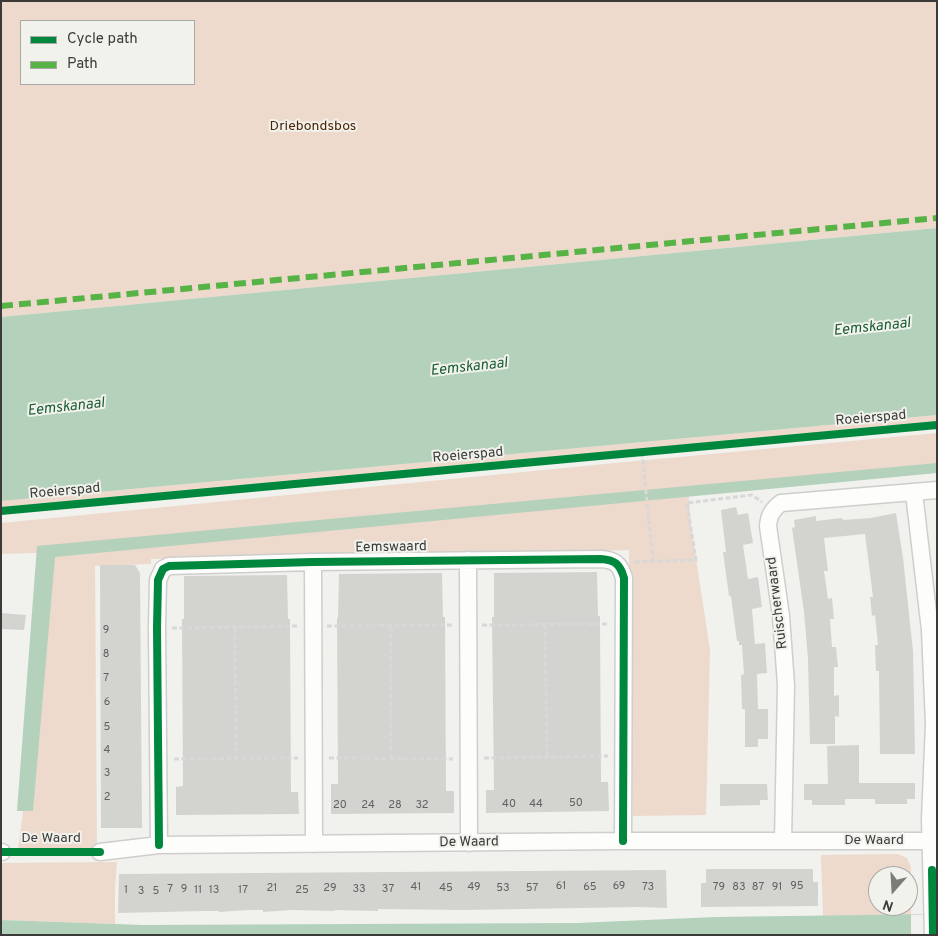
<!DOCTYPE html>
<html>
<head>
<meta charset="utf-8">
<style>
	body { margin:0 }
	#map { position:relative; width:938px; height:936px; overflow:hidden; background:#f1f1ee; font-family:Overpass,sans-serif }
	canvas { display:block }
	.frame { position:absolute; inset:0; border:2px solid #3b3b39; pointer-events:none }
	.legend { position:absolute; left:20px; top:20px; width:175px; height:65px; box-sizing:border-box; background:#f2f2ed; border:1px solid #a9a9a5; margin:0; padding:6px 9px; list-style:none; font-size:15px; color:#3b3b39 }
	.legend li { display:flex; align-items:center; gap:10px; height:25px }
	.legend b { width:25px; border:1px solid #a9a9a5 }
	.north { position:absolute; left:868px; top:866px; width:50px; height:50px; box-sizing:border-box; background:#f2f2ed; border:1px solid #a9a9a5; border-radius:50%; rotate:199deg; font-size:14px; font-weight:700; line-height:20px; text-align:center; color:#3b3b39 }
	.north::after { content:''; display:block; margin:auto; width:18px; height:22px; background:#7b7b78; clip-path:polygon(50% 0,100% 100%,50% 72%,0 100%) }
</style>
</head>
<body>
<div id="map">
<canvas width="938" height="936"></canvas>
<div class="frame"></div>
<ul class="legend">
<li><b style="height:6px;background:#00873e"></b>Cycle path</li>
<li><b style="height:6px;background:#57b346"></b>Path</li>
</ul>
<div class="north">N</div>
</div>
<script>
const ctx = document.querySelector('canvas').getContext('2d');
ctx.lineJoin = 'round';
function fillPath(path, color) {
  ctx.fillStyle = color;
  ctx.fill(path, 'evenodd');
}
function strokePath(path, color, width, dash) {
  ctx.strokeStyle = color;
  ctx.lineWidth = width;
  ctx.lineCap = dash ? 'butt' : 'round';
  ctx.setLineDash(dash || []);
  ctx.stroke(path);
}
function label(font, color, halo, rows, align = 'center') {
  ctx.font = font + ' Overpass,sans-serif';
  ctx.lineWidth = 4;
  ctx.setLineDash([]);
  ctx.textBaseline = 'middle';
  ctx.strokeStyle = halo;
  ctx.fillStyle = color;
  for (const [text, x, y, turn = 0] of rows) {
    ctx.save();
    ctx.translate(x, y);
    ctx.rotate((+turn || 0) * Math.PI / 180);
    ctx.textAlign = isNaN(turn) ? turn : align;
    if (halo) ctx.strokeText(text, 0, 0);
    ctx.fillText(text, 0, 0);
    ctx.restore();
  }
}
fillPath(new Path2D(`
	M 1,1 L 937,1 L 937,228 L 1,317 ZM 21,21 L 194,21 L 194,84 L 21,84 Z
	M 937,415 L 937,423 L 1,509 L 1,501 Z
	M 937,433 L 937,465 L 688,487 L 691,526 L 710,650 L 706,815 L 633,816 L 629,550 L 448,556 L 151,559 L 151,564 L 95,566 L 97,849 L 18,850 L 23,811 L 33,811 L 44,549 L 35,553 L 1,554 L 1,523 L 615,463 Z
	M 898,854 L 907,858 L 911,867 L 911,915 L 823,916 L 821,855 ZM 878,876 L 908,876 L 908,906 L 878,906 Z
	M 117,862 L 115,888 L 115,924 L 2,920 L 1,863 Z`), '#eddacd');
fillPath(new Path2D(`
	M 937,228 L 937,415 L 1,501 L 1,317 Z
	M 937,463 L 937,473 L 55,557 L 33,811 L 17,811 L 37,546 Z
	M 937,914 L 937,935 L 1,935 L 1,920 L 143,925 L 577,923 L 716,917 Z`), '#b3d1bb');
fillPath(new Path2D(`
	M 937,914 L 937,935 L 911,935 L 911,915 Z`), '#f1f1ee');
fillPath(new Path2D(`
	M 736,507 L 738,515 L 748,513 L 753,543 L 743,545 L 748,579 L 758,577 L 762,607 L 752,609 L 755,644 L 765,643 L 767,673 L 757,674 L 758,709 L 768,709 L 768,739 L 758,739 L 758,747 L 745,747 L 745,709 L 742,709 L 741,675 L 744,674 L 742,645 L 739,645 L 739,641 L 737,641 L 731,596 L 729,596 L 723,552 L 726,552 L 721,510 Z
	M 896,513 L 903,558 L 913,651 L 915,754 L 880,754 L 879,671 L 876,671 L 875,645 L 878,645 L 875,615 L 872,616 L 870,597 L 873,597 L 865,534 L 824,538 L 828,571 L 824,571 L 828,599 L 832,598 L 833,609 L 834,619 L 830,619 L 832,647 L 836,647 L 838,667 L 834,667 L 834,696 L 839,695 L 839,717 L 835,716 L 835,744 L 810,744 L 808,659 L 804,612 L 792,528 L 795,527 L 794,520 L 816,516 L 816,521 L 842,518 L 843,520 L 871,518 Z
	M 100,565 L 135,565 L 140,573 L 142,828 L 101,828 Z
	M 597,572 L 598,616 L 600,616 L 600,625 L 601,782 L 608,782 L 609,811 L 486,813 L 486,790 L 494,790 L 492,617 L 494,617 L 494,573 Z
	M 442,573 L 443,617 L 445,617 L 446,791 L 454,791 L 454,813 L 331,814 L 331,784 L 338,784 L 337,618 L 338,618 L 339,574 Z
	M 287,575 L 288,619 L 290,619 L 290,626 L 291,792 L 298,792 L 299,814 L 176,815 L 176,787 L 183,786 L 182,619 L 184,619 L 184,576 Z
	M 1,613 L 26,615 L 24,630 L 1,629 Z
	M 859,745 L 859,783 L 915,783 L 915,799 L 907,799 L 907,804 L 875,804 L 875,799 L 845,799 L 845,805 L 812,805 L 812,800 L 804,800 L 804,784 L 828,784 L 827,746 Z
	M 720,784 L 767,784 L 768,800 L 760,800 L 760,805 L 720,806 Z
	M 706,869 L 813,869 L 813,882 L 818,882 L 818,906 L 701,907 L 701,883 L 706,883 Z
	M 666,870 L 667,908 L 638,907 L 465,910 L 378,909 L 378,911 L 334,910 L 335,911 L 292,910 L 263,912 L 263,910 L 248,910 L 219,912 L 219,911 L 205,911 L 118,913 L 119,874 Z`), '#d3d3d0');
const minor = new Path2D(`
	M 914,493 L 930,630 L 934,724 L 930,819 L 933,935
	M 468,560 L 469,843
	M 313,562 L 314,844
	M 783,841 L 786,685 L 781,616 L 768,526 C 769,515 772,510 781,503 L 937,490
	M 159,845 L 157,628 L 158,580 L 163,569 L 169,566 L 313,562 L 601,559 C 615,560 620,564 624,578 L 623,841
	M 1,852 L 2,852
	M 100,852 L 159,845 L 623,841 L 937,841`);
strokePath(minor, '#cececc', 19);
strokePath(new Path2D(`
	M 642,452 L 653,561
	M 635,562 L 696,560 L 687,503 L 752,495 L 762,502
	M 545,624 L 547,757
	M 482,625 L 608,624
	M 327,626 L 453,625
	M 391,626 L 391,759
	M 172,628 L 298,626
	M 235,628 L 236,759
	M 329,758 L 453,759
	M 484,758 L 608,756
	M 174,759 L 298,758`), '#d8d8d8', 3, [5, 2.5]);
strokePath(minor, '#fdfdfc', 16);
strokePath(new Path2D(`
	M 1,306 L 937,218`), '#57b346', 6, [12, 6]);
strokePath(new Path2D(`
	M 1,511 L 937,425
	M 159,845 L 157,628 L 158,580 L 163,569 L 169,566 L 313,562 L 601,559 C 615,560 620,564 624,578 L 623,841
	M 2,852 L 100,852
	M 932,870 L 933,935`), '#00873e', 8);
label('11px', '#61615f', null, [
	["9",106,631],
	["8",106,655],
	["7",106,679],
	["6",107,703],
	["5",107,728],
	["4",107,751],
	["3",107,774],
	["2",107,798],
	["50",576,804],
	["40",509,805],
	["44",536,805],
	["20",340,806],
	["24",368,806],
	["28",395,806],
	["32",422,806],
	["61",561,887],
	["69",619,887],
	["95",797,887],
	["41",416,888],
	["49",474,888],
	["65",590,888],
	["73",648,888],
	["79",719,888],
	["83",739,888],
	["87",758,888],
	["91",777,888],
	["21",272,889],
	["29",330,889],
	["45",446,889],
	["53",503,889],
	["57",532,889],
	["7",170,890],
	["9",184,890],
	["33",359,890],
	["37",388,890],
	["1",126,891],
	["11",198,891],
	["13",214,891],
	["17",243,891],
	["25",302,891],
	["3",141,892],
	["5",156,892]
]);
label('14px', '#4d2406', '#f2f2ed', [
	["Driebondsbos",313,127]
]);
label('14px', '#3b3b39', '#f2f2ed', [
	["Roeierspad",871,419,-5],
	["Roeierspad",468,456,-5],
	["Roeierspad",65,492,-5],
	["Eemswaard",391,548,-1],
	["Ruischerwaard",778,603,-97],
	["De Waard",51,839],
	["De Waard",874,841],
	["De Waard",469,843,-1]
]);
label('italic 15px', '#185c35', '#f2f2ed', [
	["Eemskanaal",872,328,-6],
	["Eemskanaal",469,368,-6],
	["Eemskanaal",66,408,-6]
]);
</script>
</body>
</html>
